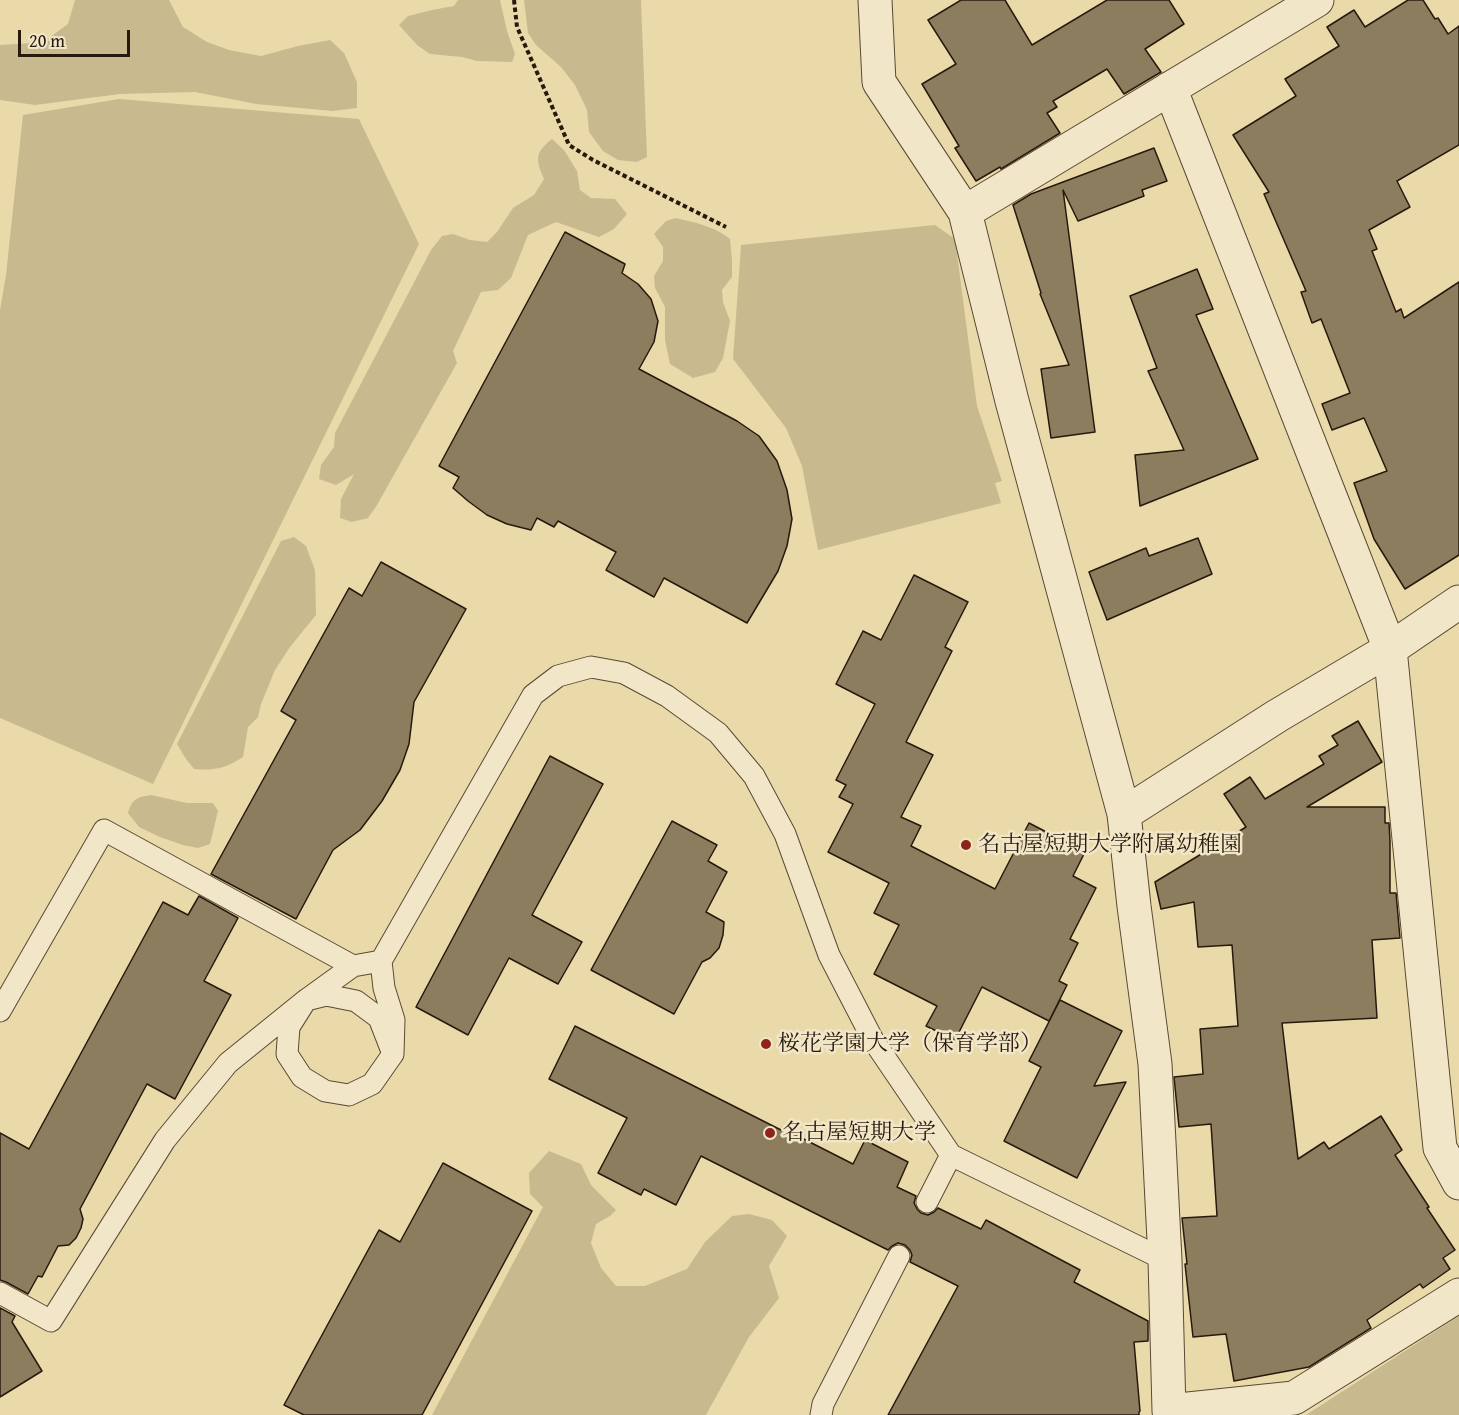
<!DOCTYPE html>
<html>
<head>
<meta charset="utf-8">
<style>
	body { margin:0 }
	#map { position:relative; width:1459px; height:1415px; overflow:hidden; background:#eadaaa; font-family:"Gentium Book Plus",serif }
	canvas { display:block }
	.scale { position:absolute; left:18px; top:30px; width:112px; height:27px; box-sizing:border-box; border:3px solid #28190d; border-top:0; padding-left:8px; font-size:18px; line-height:21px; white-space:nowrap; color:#28190d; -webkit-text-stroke:4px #f1e7c8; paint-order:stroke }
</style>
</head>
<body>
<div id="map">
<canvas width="1459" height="1415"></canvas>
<div class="scale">20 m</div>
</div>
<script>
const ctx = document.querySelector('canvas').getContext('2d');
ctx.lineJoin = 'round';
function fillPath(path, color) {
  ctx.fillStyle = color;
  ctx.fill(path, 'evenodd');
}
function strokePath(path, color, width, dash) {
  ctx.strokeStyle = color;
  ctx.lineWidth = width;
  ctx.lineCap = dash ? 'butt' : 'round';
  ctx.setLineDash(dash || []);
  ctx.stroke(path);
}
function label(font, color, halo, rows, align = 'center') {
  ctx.font = font + ' "Gentium Book Plus","Noto Serif JP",serif';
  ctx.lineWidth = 5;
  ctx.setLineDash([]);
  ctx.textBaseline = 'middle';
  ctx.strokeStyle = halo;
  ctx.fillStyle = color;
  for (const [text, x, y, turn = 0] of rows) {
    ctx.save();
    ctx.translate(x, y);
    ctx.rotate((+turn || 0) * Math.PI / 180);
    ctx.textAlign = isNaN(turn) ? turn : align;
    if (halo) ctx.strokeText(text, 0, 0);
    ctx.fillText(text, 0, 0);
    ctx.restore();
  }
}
fillPath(new Path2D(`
	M 75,0 L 169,0 L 183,27 L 207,42 L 229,50 L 261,56 L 298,46 L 330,40 L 344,53 L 357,82 L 357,108 L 333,111 L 256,104 L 195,92 L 120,94 L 35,105 L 0,100 L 0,45 L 33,43 L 50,37 L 68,24 Z
	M 458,0 L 500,0 L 507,31 L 515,54 L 512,62 L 477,61 L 462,57 L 430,54 L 417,45 L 399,25 L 408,16 L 432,10 L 454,6 Z
	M 524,0 L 641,0 L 647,157 L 637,162 L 618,160 L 603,151 L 589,132 L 587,110 L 575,85 L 561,67 L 536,45 L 528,33 Z
	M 119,99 L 359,119 L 419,244 L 153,784 L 0,718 L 0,310 L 6,275 L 23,115 Z
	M 552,139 L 564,150 L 577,171 L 580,190 L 591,198 L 615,199 L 627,214 L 614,229 L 599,237 L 556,222 L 528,235 L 511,278 L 498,290 L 481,292 L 453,351 L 457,363 L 377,505 L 368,518 L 352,522 L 340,518 L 341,499 L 354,474 L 336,485 L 319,479 L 321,465 L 334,447 L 335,433 L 431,250 L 442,236 L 453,234 L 470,240 L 487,242 L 497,232 L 513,208 L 534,195 L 544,179 C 536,160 534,153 552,139 Z
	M 675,218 C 694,222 714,226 730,239 L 732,260 L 732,277 L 722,290 L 723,302 L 730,321 L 723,358 L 715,372 L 693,378 L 670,364 L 665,340 L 665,307 L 655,288 L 654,276 L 663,261 L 663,247 L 654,234 L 666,221 Z
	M 935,225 L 955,239 L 977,406 L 1002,481 L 995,483 L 1001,503 L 818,550 L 802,466 L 786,428 L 733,359 L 741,245 Z
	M 294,537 L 306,546 L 315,570 L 316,615 L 290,647 L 275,670 L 261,704 L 258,717 L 248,727 L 243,757 C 226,768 214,771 194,769 L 186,759 L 177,744 L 281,541 Z
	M 151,795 L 187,803 L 213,803 L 218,811 L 210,844 L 198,848 L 183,845 L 160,837 L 139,827 L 128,813 C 132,799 137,797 151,795 Z
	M 549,1151 L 581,1164 L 591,1185 L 616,1210 L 610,1216 L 596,1224 L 591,1243 L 601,1268 L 616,1286 L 645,1286 L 687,1269 L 705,1242 L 732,1216 L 749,1214 L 772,1220 L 787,1236 L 769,1266 L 779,1298 L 749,1337 L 706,1415 L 432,1415 L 543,1207 L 530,1194 L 529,1173 Z
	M 1459,1316 L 1459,1415 L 1306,1415 Z`), '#c9b98f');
const building = new Path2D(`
	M 961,0 L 1005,0 L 1032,45 L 1107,0 L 1169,0 L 1184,24 L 1145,49 L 1161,72 L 1124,94 L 1107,69 L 1053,101 L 1057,107 L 1047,113 L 1060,133 L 1001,169 L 1000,167 L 976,181 L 955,148 L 959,146 L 922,84 L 956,64 L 928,20 Z
	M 1408,0 L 1423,0 L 1435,19 L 1438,18 L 1448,34 L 1459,26 L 1459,145 L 1397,181 L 1410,207 L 1369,230 L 1377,249 L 1372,251 L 1396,312 L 1401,309 L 1404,318 L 1459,282 L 1459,555 L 1405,589 L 1374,539 L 1354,483 L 1387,471 L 1364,418 L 1332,430 L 1322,404 L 1350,393 L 1321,319 L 1312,323 L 1301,292 L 1306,291 L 1264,194 L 1269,192 L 1233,135 L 1296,96 L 1285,79 L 1339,46 L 1327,27 L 1354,10 L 1365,27 Z
	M 1154,148 L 1167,181 L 1142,190 L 1144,196 L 1078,221 L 1063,190 L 1095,432 L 1051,438 L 1041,369 L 1069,365 L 1040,294 L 1041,293 L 1013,205 L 1031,194 Z
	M 565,232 L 625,264 L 622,273 L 638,284 L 651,299 L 658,321 L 654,342 L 639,369 L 737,421 L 759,436 L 777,461 L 787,490 L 792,519 L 787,546 L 778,571 L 747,623 L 664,578 L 654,597 L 606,570 L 616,552 L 558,521 L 554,527 L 537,518 L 531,530 L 507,524 L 487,515 L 468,501 L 453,488 L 459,477 L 439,466 Z
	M 1197,269 L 1213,309 L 1196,315 L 1258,459 L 1140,506 L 1135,455 L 1184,450 L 1148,371 L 1157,368 L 1130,296 Z
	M 1198,538 L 1212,574 L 1107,620 L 1089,572 L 1146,548 L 1149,556 Z
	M 381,562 L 466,609 L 414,702 L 409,744 L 400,770 L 382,801 L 360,830 L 333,850 L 296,919 L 211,874 L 296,720 L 281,711 L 349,588 L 362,596 Z
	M 914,575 L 968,602 L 945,647 L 952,651 L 906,742 L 933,755 L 901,817 L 921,826 L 911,846 L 995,889 L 1029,823 L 1085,852 L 1073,876 L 1096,888 L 1070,939 L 1078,943 L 1059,981 L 1067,985 L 1049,1021 L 982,987 L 955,1040 L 926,1026 L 937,1006 L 874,974 L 899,925 L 874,913 L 889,883 L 828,852 L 853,804 L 839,797 L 846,785 L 836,780 L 875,704 L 836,684 L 863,631 L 881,640 Z
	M 1358,721 L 1382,762 L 1307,807 L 1385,807 L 1385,823 L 1389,823 L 1390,841 L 1390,893 L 1396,893 L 1400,938 L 1372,940 L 1377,1018 L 1282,1023 L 1298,1159 L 1324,1142 L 1329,1149 L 1381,1116 L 1402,1150 L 1395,1155 L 1429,1207 L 1427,1208 L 1455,1250 L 1443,1258 L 1450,1269 L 1423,1288 L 1420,1284 L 1367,1320 L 1371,1328 L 1309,1367 L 1234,1381 L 1226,1334 L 1193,1337 L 1185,1264 L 1187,1264 L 1182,1218 L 1217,1216 L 1211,1124 L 1179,1127 L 1174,1077 L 1203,1074 L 1200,1029 L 1238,1026 L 1232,945 L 1198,947 L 1194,902 L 1161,909 L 1155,882 L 1246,827 L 1224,794 L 1250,777 L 1265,799 L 1324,764 L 1319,756 L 1338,745 L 1332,736 Z
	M 550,756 L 603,784 L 532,915 L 582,942 L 558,984 L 509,958 L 468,1035 L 416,1007 Z
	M 672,821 L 717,845 L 708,861 L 727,872 L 706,912 L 724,922 L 723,935 L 719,948 L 710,958 L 702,962 L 674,1014 L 591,970 Z
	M 199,896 L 238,918 L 204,981 L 231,995 L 175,1099 L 147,1084 L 80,1209 L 83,1219 L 81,1228 L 76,1238 L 69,1245 L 58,1246 L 42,1277 L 38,1276 L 28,1294 L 6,1282 L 0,1280 L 0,1133 L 29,1149 L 163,902 L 188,915 Z
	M 1060,1000 L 1122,1031 L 1094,1086 L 1126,1082 L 1077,1178 L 1004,1141 L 1041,1067 L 1029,1061 Z
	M 575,1026 L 781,1130 L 782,1128 L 853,1164 L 865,1140 L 908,1162 L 897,1187 L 916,1196 L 914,1203 L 917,1209 L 921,1213 L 928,1215 L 934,1212 L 938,1208 L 981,1229 L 986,1220 L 1080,1270 L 1074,1282 L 1148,1321 L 1148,1341 L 1134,1342 L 1140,1411 L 1139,1412 L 1139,1415 L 888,1415 L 958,1286 L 910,1262 L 912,1255 L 910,1250 L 905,1245 L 898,1243 L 892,1246 L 888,1250 L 701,1156 L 676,1205 L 644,1189 L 641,1195 L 598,1173 L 627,1118 L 549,1079 Z
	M 443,1163 L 532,1211 L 422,1415 L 304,1415 L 284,1405 L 379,1230 L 400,1242 Z
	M 0,1308 L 15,1316 L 12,1322 L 42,1371 L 0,1397 Z`);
fillPath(building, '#8d7d5f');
strokePath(building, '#28190d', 1.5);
const service = new Path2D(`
	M 0,1011 L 104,830 L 353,966
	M 393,1054 L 379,1018 L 356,1001 L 326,995 L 306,1000 L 289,1027 L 287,1054 L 302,1077 L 325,1091 L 349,1095 L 372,1084 L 393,1054 L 394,1020 L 384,988 L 381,961 L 533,695 L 558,676 L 591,667 L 624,673 L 667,696 L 718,733 L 754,776 L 785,834 L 829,955 L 873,1040 L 951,1155 L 1165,1260
	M 927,1202 L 951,1155
	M 0,1293 L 51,1321 L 165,1140 L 228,1063 L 306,1000 L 353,966 L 381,961
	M 821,1415 L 823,1404 L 899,1256`);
const minor = new Path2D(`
	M 875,0 L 879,82 L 965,212 L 1012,401 L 1124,814 L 1134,906 L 1155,1064 L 1165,1260 L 1169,1411 L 1294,1398 L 1459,1295
	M 1170,88 L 1390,649 L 1440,1148 L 1459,1183
	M 965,212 L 1317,0
	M 1124,814 L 1277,716 L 1390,649 L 1459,602`);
strokePath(service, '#584934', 23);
strokePath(minor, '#584934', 35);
strokePath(new Path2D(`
	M 514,0 L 517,27 L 569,145 L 593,160 L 726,227`), '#28190d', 4, [4.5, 3]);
strokePath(service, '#f1e7c8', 21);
strokePath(minor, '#f1e7c8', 33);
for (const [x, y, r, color] of [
	[966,845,6,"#8f2418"],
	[766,1044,6,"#8f2418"],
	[770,1133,6,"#8f2418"]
]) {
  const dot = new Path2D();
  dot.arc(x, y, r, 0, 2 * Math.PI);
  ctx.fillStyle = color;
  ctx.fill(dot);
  strokePath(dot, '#f1e7c8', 2);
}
label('22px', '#28190d', '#f1e7c8', [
	["名古屋短期大学附属幼稚園",978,845],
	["桜花学園大学（保育学部）",778,1044],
	["名古屋短期大学",782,1133]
], 'left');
</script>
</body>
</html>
